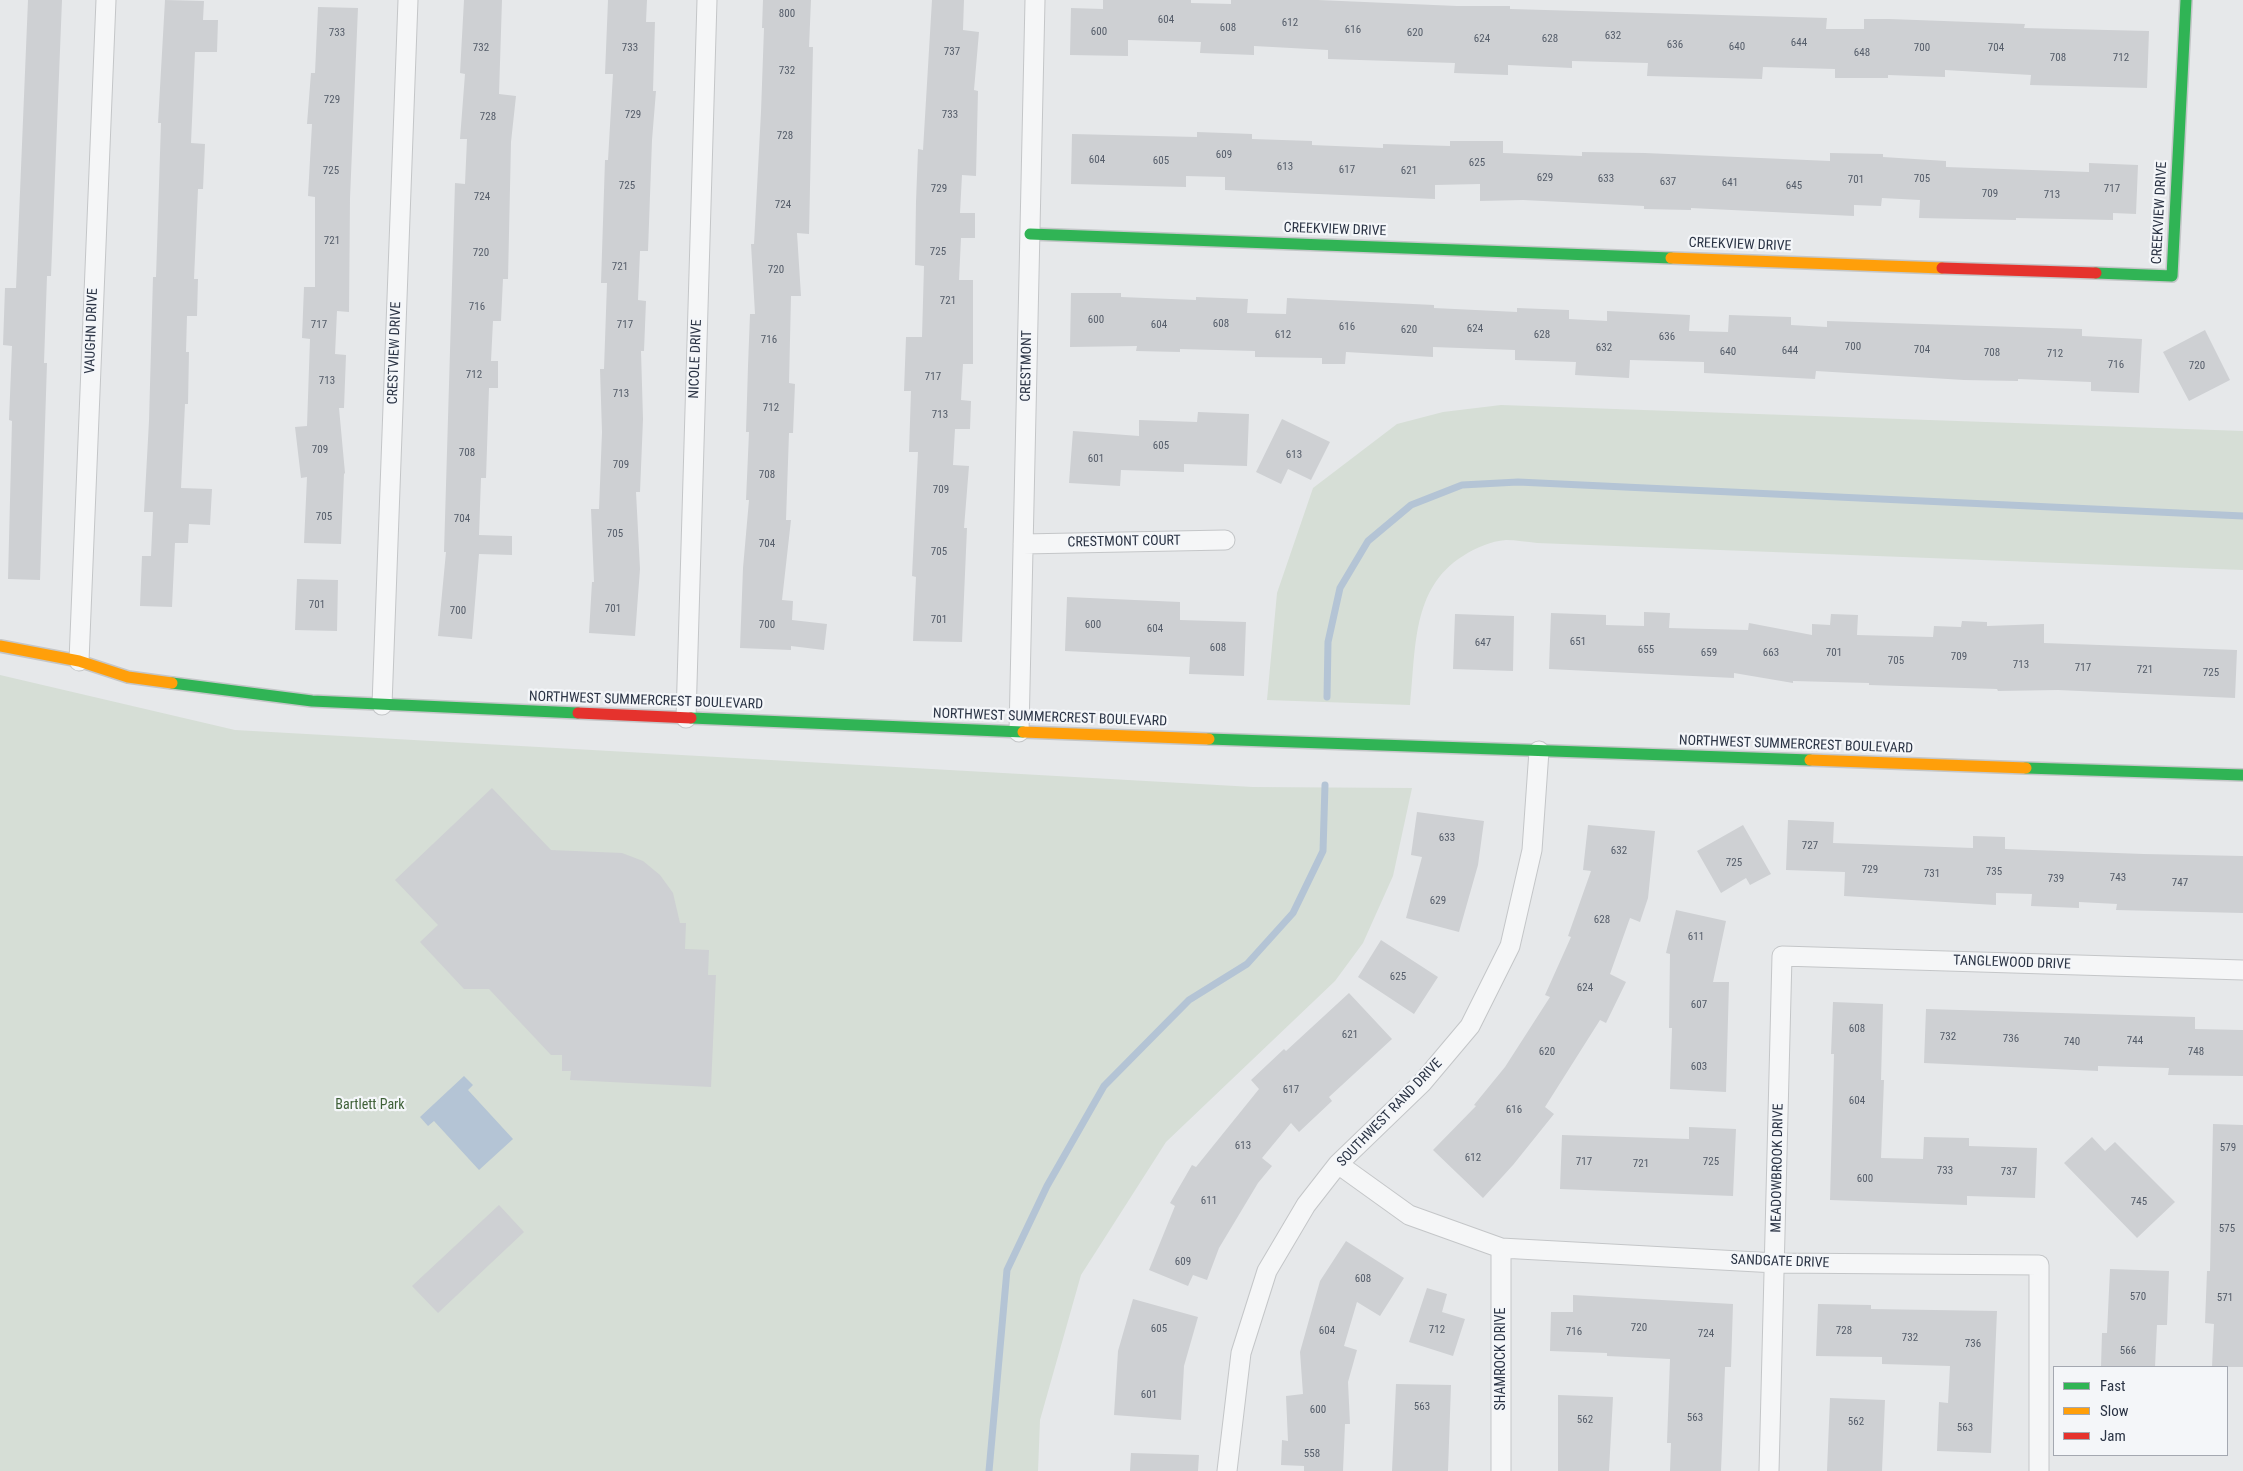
<!DOCTYPE html>
<html>
<head>
<meta charset="utf-8">
<style>
	body { margin:0 }
	#map { position:relative; width:2243px; height:1471px; overflow:hidden; background:#e6e8ea; font-family:"Roboto Condensed",sans-serif }
	canvas { display:block }
	.legend { position:absolute; left:2053px; top:1366px; width:175px; height:90px; box-sizing:border-box; background:#f4f6f9; border:1px solid #a4a8b1; margin:0; padding:6px 9px; list-style:none; font-size:15px; color:#2b3445 }
	.legend li { display:flex; align-items:center; gap:10px; height:25px }
	.legend b { width:25px; border:1px solid #a4a8b1 }
</style>
</head>
<body>
<div id="map">
<canvas width="2243" height="1471"></canvas>
<ul class="legend">
<li><b style="height:6px;background:#30b455"></b>Fast</li>
<li><b style="height:6px;background:#ff9f0a"></b>Slow</li>
<li><b style="height:6px;background:#e5322d"></b>Jam</li>
</ul>
</div>
<script>
const ctx = document.querySelector('canvas').getContext('2d');
ctx.lineJoin = 'round';
function fillPath(path, color) {
  ctx.fillStyle = color;
  ctx.fill(path, 'evenodd');
}
function strokePath(path, color, width, dash) {
  ctx.strokeStyle = color;
  ctx.lineWidth = width;
  ctx.lineCap = dash ? 'butt' : 'round';
  ctx.setLineDash(dash || []);
  ctx.stroke(path);
}
function label(font, color, halo, rows, align = 'center') {
  ctx.font = font + ' "Roboto Condensed",sans-serif';
  ctx.lineWidth = 4.5;
  ctx.setLineDash([]);
  ctx.textBaseline = 'middle';
  ctx.strokeStyle = halo;
  ctx.fillStyle = color;
  for (const [text, x, y, turn = 0] of rows) {
    ctx.save();
    ctx.translate(x, y);
    ctx.rotate((+turn || 0) * Math.PI / 180);
    ctx.textAlign = isNaN(turn) ? turn : align;
    if (halo) ctx.strokeText(text, 0, 0);
    ctx.fillText(text, 0, 0);
    ctx.restore();
  }
}
fillPath(new Path2D(`
	M 1501,405 L 2243,431 L 2243,570 L 1537,543 C 1527,542 1516,540 1506,540 C 1491,541 1475,548 1463,556 C 1411,588 1416,651 1410,705 L 1267,700 L 1277,593 L 1313,488 L 1397,424 L 1443,412 Z
	M 0,675 L 235,730 L 1253,787 L 1412,788 L 1393,876 L 1363,943 L 1335,981 L 1166,1142 L 1081,1275 L 1040,1420 L 1038,1471 L 0,1471 Z`), '#d6ded6');
fillPath(new Path2D(`
	M 464,1076 L 473,1085 L 468,1090 L 513,1139 L 479,1170 L 434,1121 L 428,1126 L 420,1117 Z`), '#b4c4d5');
strokePath(new Path2D(`
	M 1327,697 L 1328,642 L 1340,588 L 1368,541 L 1411,505 L 1462,485 L 1518,482 L 2243,516
	M 989,1471 L 1007,1270 L 1047,1186 L 1104,1086 L 1189,1000 L 1247,964 L 1293,913 L 1323,851 L 1325,785`), '#b4c4d5', 7);
fillPath(new Path2D(`
	M 28,0 L 62,0 L 51,276 L 47,276 L 44,363 L 47,363 L 40,580 L 8,579 L 12,421 L 9,420 L 12,346 L 3,345 L 5,288 L 16,288 Z
	M 165,0 L 204,1 L 203,20 L 218,20 L 217,52 L 195,52 L 191,143 L 205,144 L 203,189 L 198,189 L 194,279 L 198,279 L 197,316 L 187,316 L 186,352 L 189,352 L 188,404 L 185,404 L 181,488 L 212,489 L 210,525 L 189,524 L 188,543 L 175,543 L 172,607 L 140,606 L 142,556 L 151,556 L 153,512 L 144,512 L 149,421 L 153,277 L 156,277 L 161,123 L 158,123 Z
	M 464,0 L 502,0 L 499,94 L 516,96 L 511,142 L 508,279 L 503,279 L 501,321 L 493,321 L 491,361 L 498,361 L 498,388 L 489,388 L 486,478 L 481,478 L 479,535 L 512,536 L 512,555 L 479,554 L 472,639 L 438,636 L 446,552 L 444,552 L 455,183 L 465,184 L 467,139 L 460,139 L 465,74 L 460,73 Z
	M 608,0 L 647,0 L 646,22 L 655,22 L 653,91 L 656,91 L 652,140 L 648,251 L 640,251 L 638,300 L 646,301 L 644,351 L 641,351 L 643,419 L 640,492 L 636,492 L 640,569 L 635,636 L 589,633 L 592,582 L 594,582 L 591,509 L 599,509 L 602,432 L 600,369 L 604,369 L 607,283 L 601,283 L 605,160 L 608,160 L 613,74 L 605,74 Z
	M 763,0 L 811,0 L 809,47 L 813,47 L 809,234 L 797,233 L 801,296 L 791,296 L 789,383 L 795,384 L 793,433 L 789,433 L 786,520 L 791,520 L 782,600 L 793,601 L 792,620 L 827,624 L 824,650 L 791,646 L 791,650 L 740,648 L 743,568 L 749,500 L 746,500 L 749,432 L 746,432 L 748,366 L 750,314 L 755,314 L 751,244 L 754,244 L 761,112 L 764,28 L 762,28 Z
	M 932,0 L 964,0 L 963,30 L 979,32 L 974,90 L 978,91 L 976,176 L 962,175 L 960,213 L 975,213 L 975,238 L 961,238 L 959,280 L 973,280 L 973,364 L 963,364 L 961,400 L 971,401 L 970,429 L 955,429 L 953,465 L 969,466 L 964,528 L 967,528 L 962,642 L 913,641 L 916,577 L 912,576 L 918,452 L 909,452 L 911,391 L 904,391 L 906,337 L 922,337 L 924,266 L 915,265 L 916,202 L 918,149 L 923,150 Z
	M 1103,0 L 1191,0 L 1191,3 L 1231,4 L 1231,0 L 1318,0 L 1457,6 L 1510,6 L 1510,9 L 1827,18 L 1826,29 L 1864,29 L 1864,19 L 1889,19 L 2025,24 L 2024,28 L 2149,31 L 2147,88 L 2030,85 L 2031,75 L 1945,70 L 1945,77 L 1888,75 L 1888,78 L 1835,78 L 1835,69 L 1763,67 L 1762,79 L 1647,76 L 1648,63 L 1572,61 L 1572,68 L 1508,65 L 1508,75 L 1454,73 L 1455,63 L 1328,59 L 1328,50 L 1254,46 L 1254,55 L 1200,53 L 1201,42 L 1128,40 L 1128,56 L 1070,55 L 1071,8 L 1103,9 Z
	M 318,7 L 358,8 L 350,198 L 349,312 L 337,311 L 335,354 L 346,355 L 344,408 L 339,408 L 345,473 L 344,474 L 341,544 L 304,543 L 307,477 L 301,478 L 295,427 L 307,426 L 310,339 L 302,338 L 304,287 L 315,287 L 315,197 L 308,196 L 312,124 L 307,124 L 311,73 L 315,73 Z
	M 1197,132 L 1252,134 L 1252,139 L 1312,141 L 1312,145 L 1383,148 L 1383,144 L 1450,146 L 1450,141 L 1503,141 L 1503,153 L 1582,156 L 1582,152 L 1645,153 L 1830,161 L 1830,153 L 1883,154 L 1883,157 L 1946,161 L 1946,167 L 2089,172 L 2089,163 L 2138,165 L 2136,214 L 2113,213 L 2113,220 L 2016,218 L 2016,220 L 1919,218 L 1920,200 L 1882,198 L 1881,206 L 1854,205 L 1854,216 L 1691,208 L 1691,210 L 1644,209 L 1644,206 L 1523,200 L 1480,201 L 1480,184 L 1435,185 L 1435,199 L 1225,190 L 1225,177 L 1186,176 L 1186,187 L 1071,184 L 1072,134 L 1197,137 Z
	M 1071,293 L 1121,293 L 1121,297 L 1196,300 L 1196,297 L 1248,299 L 1247,313 L 1286,314 L 1287,298 L 1434,305 L 1434,308 L 1517,312 L 1517,308 L 1569,310 L 1569,319 L 1607,321 L 1607,311 L 1690,315 L 1689,331 L 1728,332 L 1729,315 L 1791,317 L 1791,325 L 1827,327 L 1827,321 L 2082,329 L 2082,336 L 2142,339 L 2139,393 L 2091,391 L 2091,382 L 2018,379 L 2018,381 L 1964,380 L 1816,371 L 1815,379 L 1704,373 L 1704,362 L 1630,360 L 1629,378 L 1575,375 L 1576,362 L 1515,360 L 1515,350 L 1433,347 L 1433,357 L 1346,352 L 1345,364 L 1322,364 L 1322,358 L 1255,357 L 1255,351 L 1180,349 L 1180,352 L 1136,351 L 1137,346 L 1070,347 Z
	M 2205,330 L 2230,380 L 2189,401 L 2163,352 Z
	M 1198,412 L 1249,414 L 1247,466 L 1184,464 L 1184,472 L 1121,470 L 1120,486 L 1069,483 L 1073,431 L 1139,436 L 1139,420 L 1197,422 Z
	M 1282,419 L 1330,442 L 1311,480 L 1288,469 L 1281,484 L 1256,472 Z
	M 297,579 L 338,580 L 337,631 L 295,630 Z
	M 1067,597 L 1180,602 L 1180,620 L 1246,622 L 1244,676 L 1189,674 L 1190,657 L 1065,651 Z
	M 1644,612 L 1670,613 L 1669,628 L 1748,630 L 1749,623 L 1812,635 L 1812,624 L 1830,625 L 1831,614 L 1858,615 L 1857,635 L 1933,637 L 1934,626 L 1961,627 L 1962,621 L 1987,622 L 1987,626 L 2044,624 L 2044,643 L 2237,650 L 2235,698 L 2058,690 L 1998,691 L 1997,689 L 1869,685 L 1869,683 L 1793,681 L 1793,683 L 1734,673 L 1734,678 L 1549,669 L 1551,613 L 1606,615 L 1606,625 L 1644,626 Z
	M 1455,614 L 1514,616 L 1513,671 L 1453,669 Z
	M 492,788 L 551,850 L 622,853 L 643,861 L 660,875 L 673,893 L 680,923 L 686,923 L 685,949 L 709,950 L 708,975 L 716,975 L 711,1087 L 570,1080 L 571,1071 L 562,1071 L 562,1055 L 551,1055 L 489,989 L 464,989 L 420,942 L 438,925 L 395,880 Z
	M 1417,812 L 1484,821 L 1478,865 L 1459,932 L 1406,918 L 1422,857 L 1411,855 Z
	M 1788,820 L 1834,822 L 1833,843 L 1973,848 L 1973,836 L 2005,837 L 2005,849 L 2144,854 L 2243,856 L 2243,913 L 2116,910 L 2117,904 L 2079,902 L 2079,908 L 2031,906 L 2032,894 L 1996,893 L 1996,905 L 1844,896 L 1845,872 L 1786,870 Z
	M 1588,825 L 1655,831 L 1648,898 L 1640,922 L 1630,918 L 1610,974 L 1626,982 L 1606,1023 L 1600,1020 L 1545,1107 L 1554,1114 L 1513,1165 L 1483,1198 L 1433,1150 L 1476,1106 L 1474,1105 L 1505,1067 L 1550,997 L 1545,995 L 1571,937 L 1568,936 L 1591,871 L 1583,870 Z
	M 1743,825 L 1771,874 L 1750,885 L 1746,878 L 1721,893 L 1697,851 Z
	M 1676,910 L 1726,921 L 1713,982 L 1729,982 L 1726,1092 L 1670,1089 L 1672,1028 L 1669,1028 L 1670,954 L 1666,953 Z
	M 1381,940 L 1438,977 L 1414,1014 L 1358,977 Z
	M 1349,993 L 1392,1039 L 1329,1097 L 1332,1101 L 1299,1132 L 1291,1123 L 1262,1158 L 1272,1166 L 1258,1183 L 1219,1248 L 1207,1280 L 1193,1275 L 1188,1286 L 1149,1270 L 1175,1206 L 1170,1203 L 1192,1165 L 1196,1167 L 1259,1089 L 1251,1080 L 1284,1049 L 1286,1051 Z
	M 1833,1002 L 1883,1004 L 1881,1080 L 1884,1080 L 1881,1158 L 1923,1159 L 1924,1137 L 1969,1138 L 1969,1146 L 2037,1148 L 2035,1198 L 1967,1196 L 1967,1205 L 1830,1200 L 1834,1054 L 1831,1054 Z
	M 1926,1009 L 2195,1017 L 2195,1029 L 2243,1030 L 2243,1076 L 2168,1075 L 2169,1068 L 2098,1066 L 2098,1071 L 1924,1063 Z
	M 2213,1124 L 2243,1125 L 2243,1367 L 2212,1367 L 2214,1324 L 2205,1323 L 2207,1271 L 2210,1271 Z
	M 1689,1127 L 1736,1129 L 1733,1196 L 1560,1189 L 1562,1135 L 1689,1139 Z
	M 2092,1137 L 2105,1151 L 2115,1142 L 2175,1202 L 2137,1238 L 2064,1163 Z
	M 499,1205 L 524,1232 L 438,1313 L 412,1286 Z
	M 1346,1241 L 1404,1278 L 1380,1316 L 1357,1302 L 1344,1346 L 1357,1350 L 1348,1382 L 1350,1424 L 1345,1424 L 1343,1471 L 1304,1471 L 1304,1466 L 1281,1465 L 1282,1440 L 1288,1441 L 1286,1396 L 1303,1394 L 1300,1352 L 1320,1281 Z
	M 2110,1269 L 2169,1271 L 2167,1325 L 2157,1325 L 2155,1367 L 2101,1367 L 2102,1333 L 2107,1333 Z
	M 1427,1288 L 1447,1294 L 1442,1312 L 1465,1319 L 1453,1356 L 1409,1342 Z
	M 1573,1295 L 1733,1304 L 1731,1367 L 1725,1367 L 1721,1471 L 1670,1471 L 1671,1443 L 1667,1443 L 1670,1359 L 1607,1356 L 1607,1353 L 1550,1351 L 1551,1312 L 1573,1312 Z
	M 1133,1299 L 1198,1317 L 1184,1366 L 1181,1420 L 1114,1415 L 1118,1351 Z
	M 1818,1304 L 1871,1305 L 1871,1309 L 1997,1311 L 1991,1453 L 1937,1451 L 1939,1402 L 1948,1403 L 1950,1366 L 1882,1364 L 1882,1357 L 1816,1356 Z
	M 1396,1384 L 1451,1385 L 1448,1471 L 1392,1471 Z
	M 1558,1395 L 1613,1397 L 1609,1471 L 1558,1471 Z
	M 1830,1398 L 1885,1400 L 1882,1471 L 1827,1471 Z
	M 1131,1453 L 1199,1455 L 1198,1471 L 1130,1471 Z`), '#ced0d3');
const street = new Path2D(`
	M 1023,544 L 1225,540
	M 79,661 L 106,0
	M 382,705 L 408,0
	M 686,718 L 707,0
	M 1019,732 L 1035,0
	M 1338,1164 L 1409,1215 L 1501,1248 L 1776,1263 L 2039,1265 L 2039,1471
	M 1501,1248 L 1501,1471
	M 1227,1471 L 1241,1353 L 1267,1271 L 1306,1205 L 1338,1164 L 1422,1083 L 1470,1026 L 1510,946 L 1532,850 L 1539,751
	M 1769,1471 L 1782,956 L 2243,970`);
const fast = new Path2D(`
	M 1030,234 L 1671,258
	M 2096,273 L 2172,276 L 2186,0
	M 172,683 L 312,701 L 578,713
	M 691,718 L 1023,732
	M 1209,739 L 1810,760
	M 2026,768 L 2243,775`);
const slow = new Path2D(`
	M 1671,258 L 1942,268
	M 0,646 L 79,661 L 128,677 L 172,683
	M 1023,732 L 1209,739
	M 1810,760 L 2026,768`);
const jam = new Path2D(`
	M 1942,268 L 2096,273
	M 578,713 L 691,718`);
strokePath(street, '#c4c6c8', 21);
strokePath(fast, '#c4c6c8', 14);
strokePath(slow, '#c4c6c8', 14);
strokePath(jam, '#c4c6c8', 14);
strokePath(street, '#f5f6f7', 19);
strokePath(fast, '#30b455', 11);
strokePath(slow, '#ff9f0a', 11);
strokePath(jam, '#e5322d', 11);
label('11px', '#545c69', null, [
	["800",787,14],
	["604",1166,20],
	["612",1290,23],
	["608",1228,28],
	["616",1353,30],
	["600",1099,32],
	["733",337,33],
	["620",1415,33],
	["632",1613,36],
	["624",1482,39],
	["628",1550,39],
	["644",1799,43],
	["636",1675,45],
	["640",1737,47],
	["732",481,48],
	["733",630,48],
	["700",1922,48],
	["704",1996,48],
	["737",952,52],
	["648",1862,53],
	["708",2058,58],
	["712",2121,58],
	["732",787,71],
	["729",332,100],
	["729",633,115],
	["733",950,115],
	["728",488,117],
	["728",785,136],
	["609",1224,155],
	["604",1097,160],
	["605",1161,161],
	["625",1477,163],
	["613",1285,167],
	["617",1347,170],
	["725",331,171],
	["621",1409,171],
	["629",1545,178],
	["633",1606,179],
	["705",1922,179],
	["701",1856,180],
	["637",1668,182],
	["641",1730,183],
	["725",627,186],
	["645",1794,186],
	["729",939,189],
	["717",2112,189],
	["709",1990,194],
	["713",2052,195],
	["724",482,197],
	["724",783,205],
	["721",332,241],
	["725",938,252],
	["720",481,253],
	["721",620,267],
	["720",776,270],
	["721",948,301],
	["716",477,307],
	["600",1096,320],
	["608",1221,324],
	["717",319,325],
	["717",625,325],
	["604",1159,325],
	["616",1347,327],
	["624",1475,329],
	["620",1409,330],
	["612",1283,335],
	["628",1542,335],
	["636",1667,337],
	["716",769,340],
	["700",1853,347],
	["632",1604,348],
	["704",1922,350],
	["644",1790,351],
	["640",1728,352],
	["708",1992,353],
	["712",2055,354],
	["716",2116,365],
	["720",2197,366],
	["712",474,375],
	["717",933,377],
	["713",327,381],
	["713",621,394],
	["712",771,408],
	["713",940,415],
	["605",1161,446],
	["709",320,450],
	["708",467,453],
	["613",1294,455],
	["601",1096,459],
	["709",621,465],
	["708",767,475],
	["709",941,490],
	["705",324,517],
	["704",462,519],
	["705",615,534],
	["704",767,544],
	["705",939,552],
	["701",317,605],
	["701",613,609],
	["700",458,611],
	["701",939,620],
	["700",767,625],
	["600",1093,625],
	["604",1155,629],
	["651",1578,642],
	["647",1483,643],
	["608",1218,648],
	["655",1646,650],
	["659",1709,653],
	["663",1771,653],
	["701",1834,653],
	["709",1959,657],
	["705",1896,661],
	["713",2021,665],
	["717",2083,668],
	["721",2145,670],
	["725",2211,673],
	["633",1447,838],
	["727",1810,846],
	["632",1619,851],
	["725",1734,863],
	["729",1870,870],
	["735",1994,872],
	["731",1932,874],
	["743",2118,878],
	["739",2056,879],
	["747",2180,883],
	["629",1438,901],
	["628",1602,920],
	["611",1696,937],
	["625",1398,977],
	["624",1585,988],
	["607",1699,1005],
	["608",1857,1029],
	["621",1350,1035],
	["732",1948,1037],
	["736",2011,1039],
	["744",2135,1041],
	["740",2072,1042],
	["620",1547,1052],
	["748",2196,1052],
	["603",1699,1067],
	["617",1291,1090],
	["604",1857,1101],
	["616",1514,1110],
	["613",1243,1146],
	["579",2228,1148],
	["612",1473,1158],
	["717",1584,1162],
	["725",1711,1162],
	["721",1641,1164],
	["733",1945,1171],
	["737",2009,1172],
	["600",1865,1179],
	["611",1209,1201],
	["745",2139,1202],
	["575",2227,1229],
	["609",1183,1262],
	["608",1363,1279],
	["570",2138,1297],
	["571",2225,1298],
	["720",1639,1328],
	["605",1159,1329],
	["712",1437,1330],
	["604",1327,1331],
	["728",1844,1331],
	["716",1574,1332],
	["724",1706,1334],
	["732",1910,1338],
	["736",1973,1344],
	["566",2128,1351],
	["601",1149,1395],
	["563",1422,1407],
	["600",1318,1410],
	["563",1695,1418],
	["562",1585,1420],
	["562",1856,1422],
	["563",1965,1428],
	["558",1312,1454]
]);
label('14px', '#2b3445', '#f4f6f9', [
	["CREEKVIEW DRIVE",2160,213,-87],
	["CREEKVIEW DRIVE",1335,230,2],
	["CREEKVIEW DRIVE",1740,245,2],
	["VAUGHN DRIVE",92,331,-88],
	["CRESTVIEW DRIVE",395,353,-88],
	["NICOLE DRIVE",696,359,-88],
	["CRESTMONT",1027,366,-89],
	["CRESTMONT COURT",1124,542,-1],
	["NORTHWEST SUMMERCREST BOULEVARD",646,701,2],
	["NORTHWEST SUMMERCREST BOULEVARD",1050,718,2],
	["NORTHWEST SUMMERCREST BOULEVARD",1796,745,2],
	["TANGLEWOOD DRIVE",2012,963,2],
	["SOUTHWEST RAND DRIVE",1390,1113,-46],
	["MEADOWBROOK DRIVE",1778,1168,-89],
	["SANDGATE DRIVE",1780,1262,2],
	["SHAMROCK DRIVE",1501,1359,-90]
]);
label('14px', '#3f6138', '#f4f6f9', [
	["Bartlett Park",370,1105]
]);
</script>
</body>
</html>
